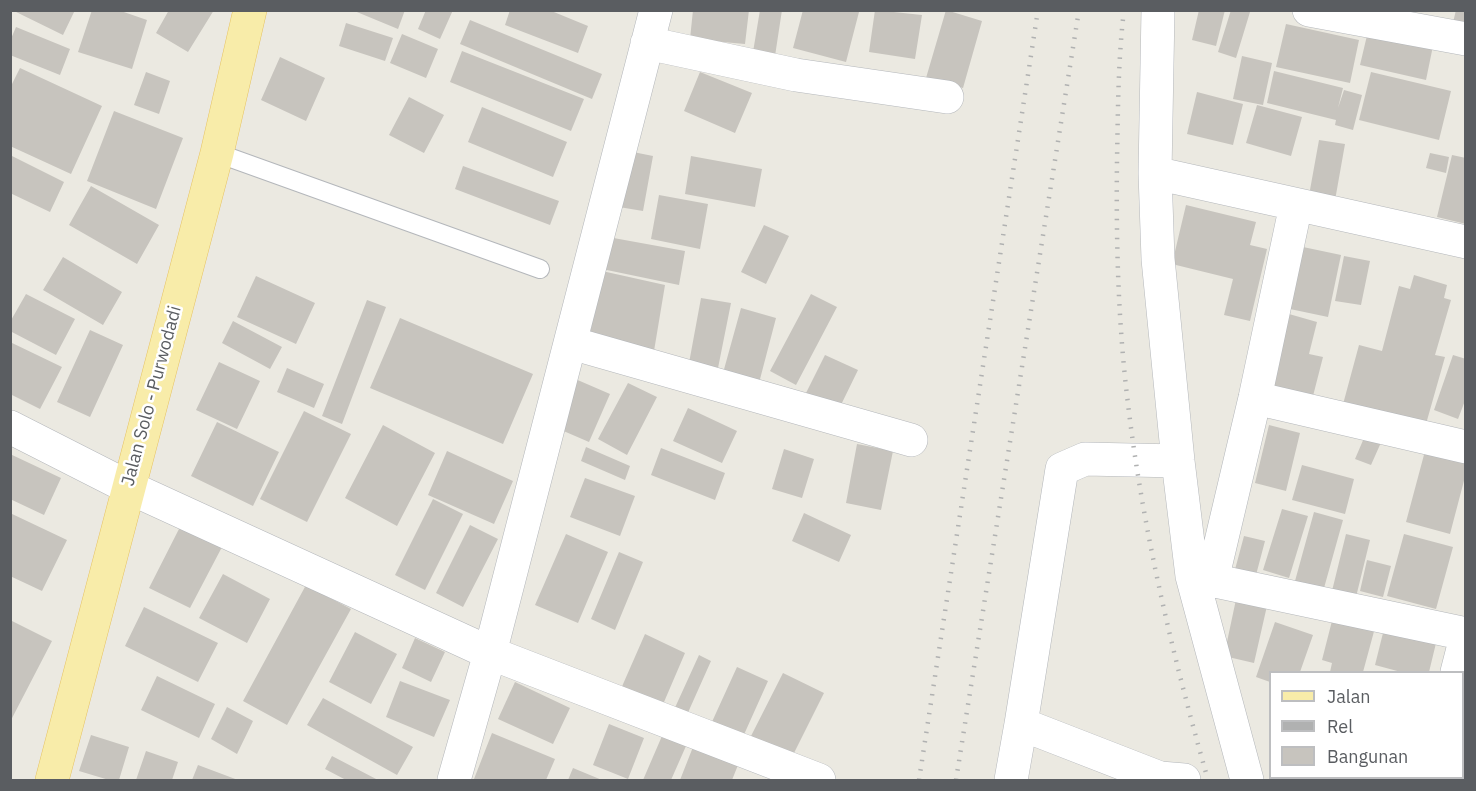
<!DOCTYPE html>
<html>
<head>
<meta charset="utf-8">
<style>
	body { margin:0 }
	#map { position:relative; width:1476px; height:791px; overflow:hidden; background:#ebe9e1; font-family:"IBM Plex Sans",sans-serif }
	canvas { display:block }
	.frame { position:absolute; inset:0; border:12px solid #5a5d61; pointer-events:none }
	.legend { position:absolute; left:1269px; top:671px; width:195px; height:108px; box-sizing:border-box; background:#fff; border:2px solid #bdbec0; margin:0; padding:8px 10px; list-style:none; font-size:18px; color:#5a5d61 }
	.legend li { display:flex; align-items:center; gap:12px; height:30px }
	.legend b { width:30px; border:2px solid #bdbec0 }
</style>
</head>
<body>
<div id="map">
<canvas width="1476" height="791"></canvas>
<div class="frame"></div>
<ul class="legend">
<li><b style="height:8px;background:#f8eca9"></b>Jalan</li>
<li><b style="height:8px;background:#b0b1b1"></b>Rel</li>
<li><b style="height:16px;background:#c7c4be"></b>Bangunan</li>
</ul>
</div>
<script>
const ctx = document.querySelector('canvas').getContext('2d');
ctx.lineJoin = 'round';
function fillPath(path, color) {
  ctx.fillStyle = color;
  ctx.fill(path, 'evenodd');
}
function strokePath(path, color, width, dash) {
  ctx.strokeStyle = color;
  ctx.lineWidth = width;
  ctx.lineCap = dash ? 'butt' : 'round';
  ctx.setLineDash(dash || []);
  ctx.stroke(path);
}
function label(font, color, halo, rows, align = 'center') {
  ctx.font = font + ' "IBM Plex Sans",sans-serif';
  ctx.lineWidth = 5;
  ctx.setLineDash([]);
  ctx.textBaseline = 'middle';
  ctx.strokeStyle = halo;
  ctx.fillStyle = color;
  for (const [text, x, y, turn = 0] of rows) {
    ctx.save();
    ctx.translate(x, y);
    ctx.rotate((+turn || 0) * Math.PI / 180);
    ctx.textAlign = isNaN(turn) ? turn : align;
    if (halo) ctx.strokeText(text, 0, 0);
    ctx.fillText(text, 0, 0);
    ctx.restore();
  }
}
fillPath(new Path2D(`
	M 12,10 L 75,10 L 63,35 Z
	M 92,10 L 118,10 L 147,20 L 132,69 L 78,52 Z
	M 169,10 L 214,10 L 188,52 L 156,33 Z
	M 352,10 L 405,10 L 398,29 Z
	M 426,10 L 453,10 L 440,39 L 418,29 Z
	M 510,10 L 549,10 L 588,26 L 578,53 L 505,25 Z
	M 693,10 L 749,10 L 745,44 L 690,39 Z
	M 760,10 L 782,10 L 775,56 L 753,52 Z
	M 803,10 L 859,12 L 846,62 L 793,48 Z
	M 875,10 L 922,15 L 915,59 L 869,52 Z
	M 946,10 L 982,21 L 963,88 L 926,78 Z
	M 1199,10 L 1225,10 L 1216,46 L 1192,40 Z
	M 1231,10 L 1250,12 L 1236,58 L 1218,52 Z
	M 1456,10 L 1466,10 L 1466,35 L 1451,31 Z
	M 470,20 L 602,74 L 592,99 L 460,44 Z
	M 346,23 L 393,38 L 385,61 L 339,46 Z
	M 1286,24 L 1359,40 L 1350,83 L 1276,67 Z
	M 16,27 L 70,49 L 60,75 L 10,55 L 10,41 Z
	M 1369,27 L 1434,41 L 1426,80 L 1360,65 Z
	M 402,34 L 438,49 L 426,78 L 390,63 Z
	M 462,51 L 584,99 L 571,131 L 450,82 Z
	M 1242,56 L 1272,63 L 1263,105 L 1233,99 Z
	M 280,57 L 325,78 L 306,121 L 261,100 Z
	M 20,68 L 102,106 L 71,174 L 10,146 L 10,88 Z
	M 1274,71 L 1343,88 L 1338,108 L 1344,90 L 1362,95 L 1353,130 L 1335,125 L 1336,120 L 1267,103 Z
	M 146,72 L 170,81 L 159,114 L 134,105 Z
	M 700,72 L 752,93 L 735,133 L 684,111 Z
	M 1371,72 L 1451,91 L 1439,140 L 1359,120 Z
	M 1197,92 L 1243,104 L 1233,145 L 1187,134 Z
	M 409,97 L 444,115 L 424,153 L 389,135 Z
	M 1257,105 L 1302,117 L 1291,156 L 1246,143 Z
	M 482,107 L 567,142 L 553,177 L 468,142 Z
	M 114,111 L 183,138 L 156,209 L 87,181 Z
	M 1319,140 L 1345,144 L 1334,206 L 1308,201 Z
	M 623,150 L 653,156 L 643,211 L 613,206 Z
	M 1430,153 L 1449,157 L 1446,173 L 1426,168 Z
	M 10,155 L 64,182 L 50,212 L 10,193 Z
	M 1452,155 L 1466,158 L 1466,224 L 1437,217 Z
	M 691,156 L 762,169 L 755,207 L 685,194 Z
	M 463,166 L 559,201 L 550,225 L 455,189 Z
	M 91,186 L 159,225 L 137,264 L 69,225 Z
	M 659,195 L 708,204 L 700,249 L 651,239 Z
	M 1186,205 L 1256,222 L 1250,245 L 1267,249 L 1250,321 L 1224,315 L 1233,279 L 1172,264 Z
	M 764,225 L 789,236 L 766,284 L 741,272 Z
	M 608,237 L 685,251 L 679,285 L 602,269 Z
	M 1303,247 L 1341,255 L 1328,317 L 1290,309 Z
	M 1344,256 L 1370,261 L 1361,305 L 1335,301 Z
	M 63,257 L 122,292 L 103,325 L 43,290 Z
	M 602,271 L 665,285 L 654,351 L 589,339 Z
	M 1414,275 L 1447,285 L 1444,298 L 1451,300 L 1435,355 L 1445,357 L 1424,431 L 1342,408 L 1359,345 L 1382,351 L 1399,286 L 1410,289 Z
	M 256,276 L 315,303 L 296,344 L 237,317 Z
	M 26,294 L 75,319 L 56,355 L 10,331 L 10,322 Z
	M 811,294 L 837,307 L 796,385 L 770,371 Z
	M 701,298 L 731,303 L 718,368 L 689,363 Z
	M 367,300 L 386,307 L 342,424 L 322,416 Z
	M 741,308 L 776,318 L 759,383 L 723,373 Z
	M 1282,312 L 1317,322 L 1309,354 L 1323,357 L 1313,396 L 1260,392 Z
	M 400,318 L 533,374 L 503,444 L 370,388 Z
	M 233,321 L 282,347 L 270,369 L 222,343 Z
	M 90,330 L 123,345 L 90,417 L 57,402 Z
	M 10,342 L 62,367 L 40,409 L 10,394 Z
	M 825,355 L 858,370 L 838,411 L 805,395 Z
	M 1453,355 L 1466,359 L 1466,398 L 1458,419 L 1434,410 Z
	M 219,362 L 260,381 L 237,429 L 196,410 Z
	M 287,368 L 324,384 L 314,408 L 277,392 Z
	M 573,378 L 610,394 L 589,442 L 552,426 Z
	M 628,383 L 657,397 L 627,455 L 598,439 Z
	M 688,408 L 737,431 L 722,463 L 673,441 Z
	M 304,411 L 351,434 L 307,522 L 260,499 Z
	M 217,422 L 279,452 L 253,506 L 191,476 Z
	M 383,425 L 435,453 L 397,526 L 345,498 Z
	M 1269,425 L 1300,433 L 1286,491 L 1255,483 Z
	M 1367,431 L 1383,438 L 1371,465 L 1355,459 Z
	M 857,444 L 893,451 L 881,510 L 846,503 Z
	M 586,447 L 630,466 L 625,480 L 581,461 Z
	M 661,448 L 725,473 L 715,500 L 651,475 Z
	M 784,449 L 814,459 L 802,498 L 772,489 Z
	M 447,451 L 513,481 L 494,524 L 428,495 Z
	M 1425,451 L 1466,461 L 1466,473 L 1450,534 L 1406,522 Z
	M 10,454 L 61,478 L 44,515 L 10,499 Z
	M 1302,465 L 1354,479 L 1345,514 L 1292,500 Z
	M 585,478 L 635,496 L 620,536 L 570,517 Z
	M 433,499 L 463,514 L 425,590 L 395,575 Z
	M 1282,509 L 1308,516 L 1289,578 L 1263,570 Z
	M 1314,512 L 1343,520 L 1324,588 L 1295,581 Z
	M 10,513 L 67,540 L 42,591 L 10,576 Z
	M 804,513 L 851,535 L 839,562 L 792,541 Z
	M 470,525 L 498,539 L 463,607 L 436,593 Z
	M 180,527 L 222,547 L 190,608 L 149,588 Z
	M 566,534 L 608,552 L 578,623 L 535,605 Z
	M 1346,534 L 1370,540 L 1355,601 L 1331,595 Z
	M 1404,534 L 1453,547 L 1436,609 L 1387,596 Z
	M 1244,536 L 1265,541 L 1256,575 L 1233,577 Z
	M 619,552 L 643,562 L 615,630 L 591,619 Z
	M 1367,560 L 1391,566 L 1383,597 L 1360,591 Z
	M 223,574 L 270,599 L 247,643 L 199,618 Z
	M 306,585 L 351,609 L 287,725 L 243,701 Z
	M 1238,590 L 1269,597 L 1254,663 L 1224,656 Z
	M 144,607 L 218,643 L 198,682 L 125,646 Z
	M 1334,613 L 1376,624 L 1363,672 L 1330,672 L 1332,663 L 1322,660 Z
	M 10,620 L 52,641 L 10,722 Z
	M 1275,622 L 1313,635 L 1300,672 L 1270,672 L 1270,682 L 1256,677 Z
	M 1385,625 L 1437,639 L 1429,672 L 1401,672 L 1375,665 Z
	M 355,632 L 397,654 L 371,704 L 329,682 Z
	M 645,634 L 685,653 L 661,709 L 620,691 Z
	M 415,638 L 445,652 L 431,682 L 402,668 Z
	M 699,655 L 711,661 L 686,717 L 673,712 Z
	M 737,667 L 768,681 L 742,739 L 711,724 Z
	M 783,673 L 824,693 L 792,757 L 751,736 Z
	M 157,676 L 215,704 L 199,738 L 141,710 Z
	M 400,681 L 450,700 L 434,737 L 386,717 Z
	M 515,682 L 570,708 L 553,744 L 498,719 Z
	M 323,698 L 413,747 L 397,775 L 307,725 Z
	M 227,707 L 253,721 L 237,754 L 211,739 Z
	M 1462,718 L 1466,719 L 1466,773 L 1462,773 Z
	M 609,724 L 644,738 L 628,779 L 593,765 Z
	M 492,733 L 555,759 L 546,780 L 474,779 Z
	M 91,735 L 129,747 L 119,780 L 109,780 L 79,771 Z
	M 662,736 L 686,746 L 671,780 L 643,780 Z
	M 693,747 L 738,765 L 732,780 L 680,780 Z
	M 146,751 L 178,762 L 172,780 L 136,780 Z
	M 332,756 L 378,780 L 346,780 L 325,769 Z
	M 198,765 L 238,780 L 192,780 Z
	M 573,768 L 602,780 L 568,780 Z
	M 1304,778 L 1342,778 L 1341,780 L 1303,780 Z`), '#c7c4be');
const lane = new Path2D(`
	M 217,153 L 540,269`);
const street = new Path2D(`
	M 1158,10 L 1155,173 L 1158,259 L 1178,461 L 1192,576 L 1247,780
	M 1309,10 L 1466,39
	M 647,43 L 796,75 L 947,97
	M 1155,173 L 1466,242
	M 571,343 L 911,440
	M 1255,398 L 1466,447
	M 10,427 L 128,487 L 490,653 L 656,10
	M 1178,461 L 1085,459 L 1062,469 L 1021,724 L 1160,778 L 1184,780
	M 1192,576 L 1466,634
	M 1212,580 L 1255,398 L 1296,205
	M 1457,672 L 1466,637
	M 454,780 L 490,653 L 819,780
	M 1011,780 L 1021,724
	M 1430,780 L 1430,778`);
const primary = new Path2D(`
	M 52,780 L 217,153 L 250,10`);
strokePath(lane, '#b4b7bb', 20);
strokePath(street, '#b4b7bb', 34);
strokePath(primary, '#e6c160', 34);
strokePath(lane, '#fff', 18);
strokePath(street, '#fff', 33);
strokePath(primary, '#f8eca9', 33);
strokePath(new Path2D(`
	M 1124,10 C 1118,60 1118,110 1117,160 C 1116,241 1118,323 1128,404 C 1143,531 1173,657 1208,780
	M 919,780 L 1038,10
	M 956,780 L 1079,10`), '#b0b1b1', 4.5, [1.5, 8]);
label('18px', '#5a5d61', '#fff', [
	["Jalan Solo - Purwodadi",152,396,-75]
]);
</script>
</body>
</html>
